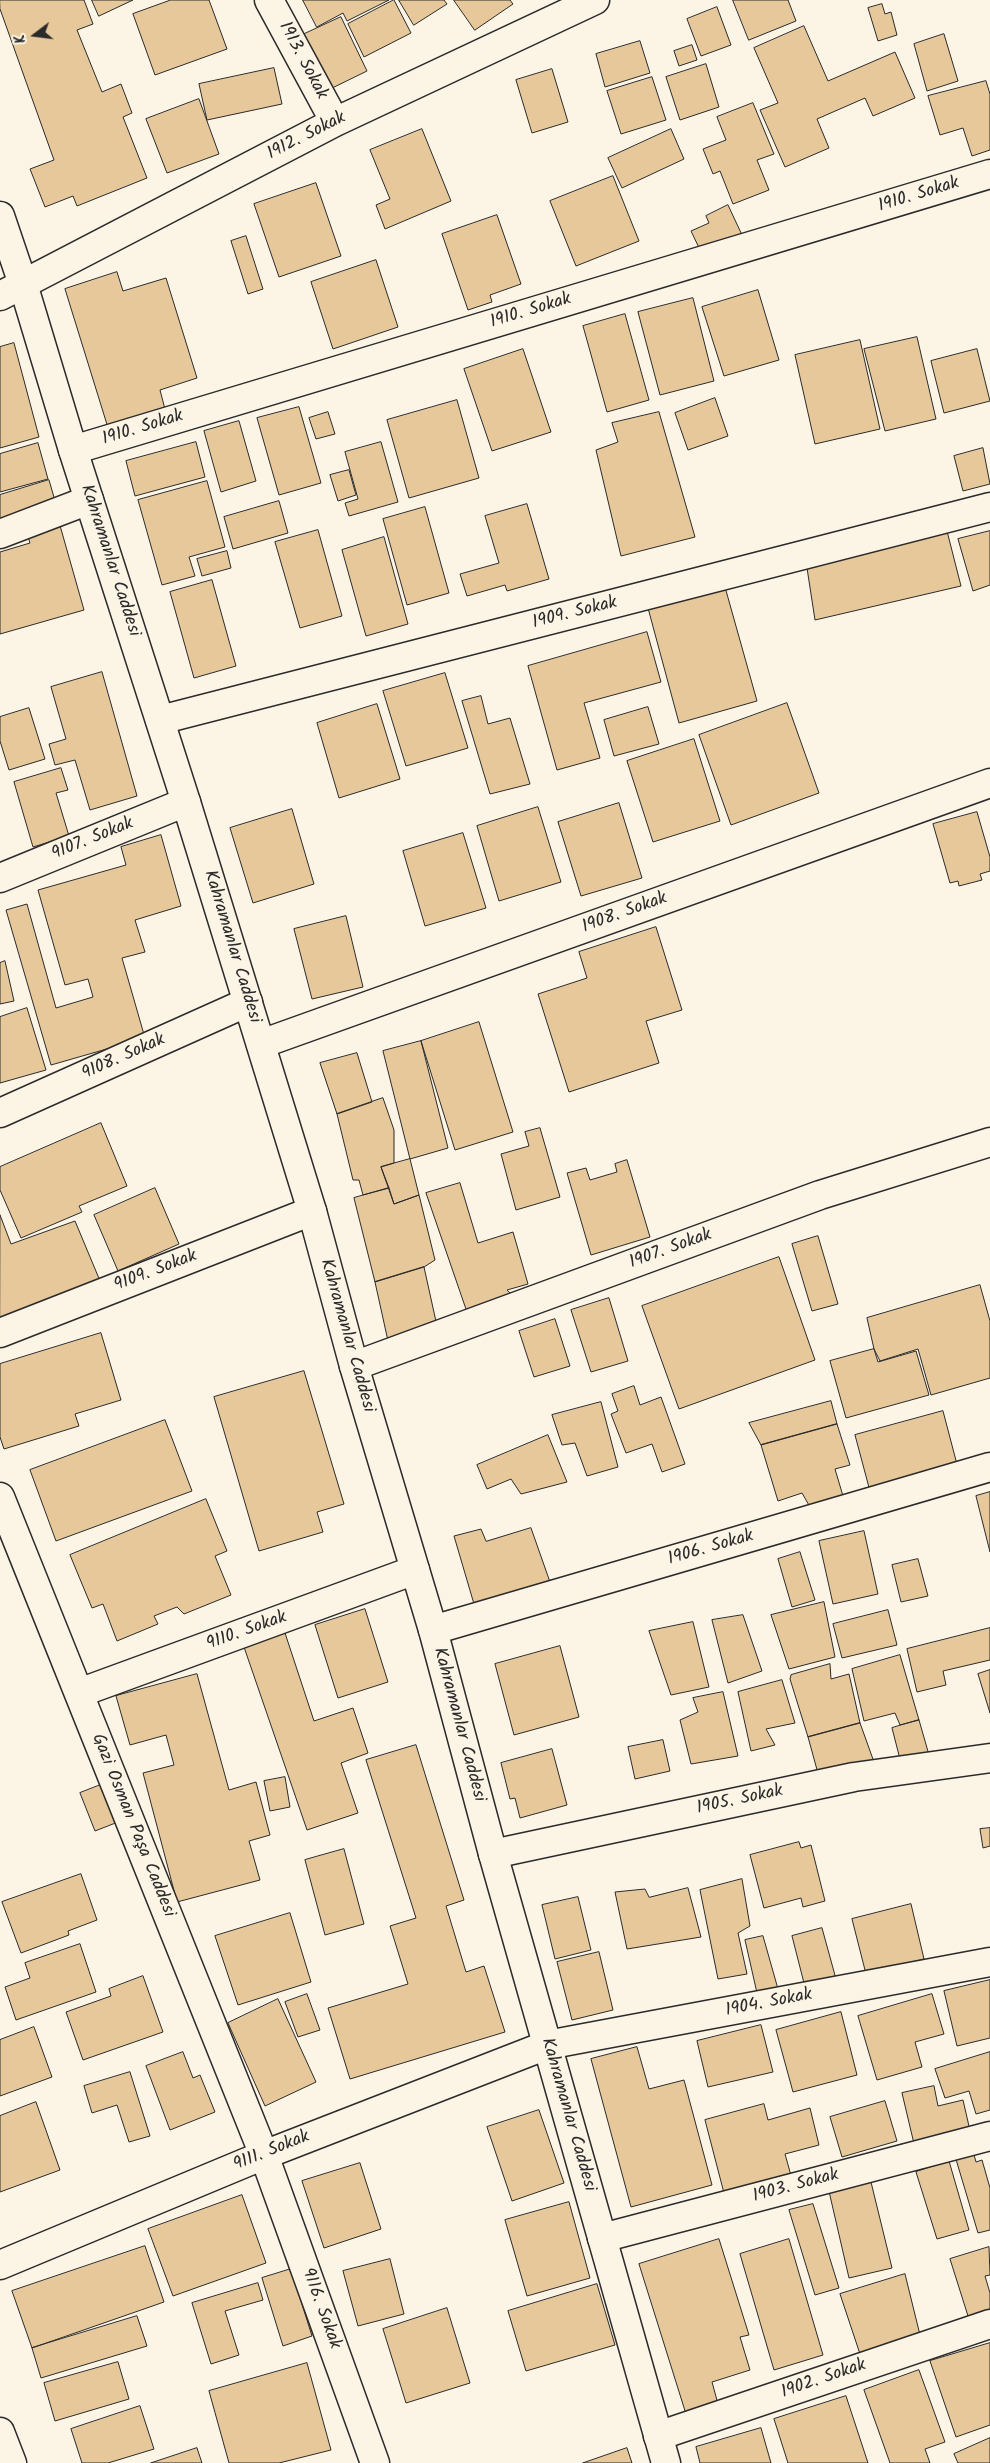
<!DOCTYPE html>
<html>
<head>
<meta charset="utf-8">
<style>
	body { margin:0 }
	#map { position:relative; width:990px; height:2463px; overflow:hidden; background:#fcf5e5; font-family:Kalam,sans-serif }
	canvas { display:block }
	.north { position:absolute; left:10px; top:10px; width:50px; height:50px; -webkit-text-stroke:4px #fcf5e5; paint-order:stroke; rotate:255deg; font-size:14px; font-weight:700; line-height:20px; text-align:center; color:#2b2b2b }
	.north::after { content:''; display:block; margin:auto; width:18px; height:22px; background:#2b2b2b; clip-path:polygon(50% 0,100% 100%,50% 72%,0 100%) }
</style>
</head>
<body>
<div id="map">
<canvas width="990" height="2463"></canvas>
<div class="north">K</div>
</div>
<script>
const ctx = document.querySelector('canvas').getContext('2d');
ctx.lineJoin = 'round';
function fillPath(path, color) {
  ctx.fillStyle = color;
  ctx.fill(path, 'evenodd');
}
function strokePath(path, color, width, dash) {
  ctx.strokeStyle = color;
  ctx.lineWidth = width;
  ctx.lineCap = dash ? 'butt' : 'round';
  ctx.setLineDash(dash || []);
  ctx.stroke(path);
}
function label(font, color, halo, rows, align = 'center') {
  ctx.font = font + ' Kalam,sans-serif';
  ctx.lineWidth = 4;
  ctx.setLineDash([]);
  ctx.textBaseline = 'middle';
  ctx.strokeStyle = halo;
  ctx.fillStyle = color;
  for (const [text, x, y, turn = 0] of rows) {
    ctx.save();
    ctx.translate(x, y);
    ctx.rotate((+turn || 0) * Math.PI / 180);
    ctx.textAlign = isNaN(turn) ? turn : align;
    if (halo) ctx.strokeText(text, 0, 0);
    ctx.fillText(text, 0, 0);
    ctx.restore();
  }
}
const building = new Path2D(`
	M 0,0 L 84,0 L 93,24 L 77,30 L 102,92 L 121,84 L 132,113 L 123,117 L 147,178 L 77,206 L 73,196 L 45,207 L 30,169 L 54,160 L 0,9 Z
	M 92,0 L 133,0 L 99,16 Z
	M 171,0 L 209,0 L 227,49 L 155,75 L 133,14 Z
	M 303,0 L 389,0 L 347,21 L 343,13 L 317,27 Z
	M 394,0 L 411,33 L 364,57 L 348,24 Z
	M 399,0 L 444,0 L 447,4 L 414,25 Z
	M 454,0 L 510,0 L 513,4 L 475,30 Z
	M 733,0 L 788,0 L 796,21 L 749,40 Z
	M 882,4 L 885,14 L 891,12 L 897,35 L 878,41 L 868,8 Z
	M 717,7 L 731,45 L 701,56 L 687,19 Z
	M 341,17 L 367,71 L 324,92 L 298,37 Z
	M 804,26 L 828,81 L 895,52 L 915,98 L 873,116 L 865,98 L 817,119 L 829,148 L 785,167 L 760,110 L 778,103 L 754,48 Z
	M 944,34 L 958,81 L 927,91 L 914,44 Z
	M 640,41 L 650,73 L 605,87 L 596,54 Z
	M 692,45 L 697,60 L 679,66 L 674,51 Z
	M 706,64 L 719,107 L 680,120 L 666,77 Z
	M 274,68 L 282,104 L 207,120 L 199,84 Z
	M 552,69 L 568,122 L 532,133 L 516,80 Z
	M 652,77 L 666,120 L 621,134 L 607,91 Z
	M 986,81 L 990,94 L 990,150 L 972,156 L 963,128 L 940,135 L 928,96 Z
	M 199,99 L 219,154 L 167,173 L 146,119 Z
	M 753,103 L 774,154 L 757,160 L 769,190 L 733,204 L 720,171 L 713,174 L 703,149 L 726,140 L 717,117 Z
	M 422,129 L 451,201 L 385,229 L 376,205 L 390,199 L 370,150 Z
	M 671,129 L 684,159 L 622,188 L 608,158 Z
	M 613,176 L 639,241 L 576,266 L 550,201 Z
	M 316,183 L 341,256 L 279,277 L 254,204 Z
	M 728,205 L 742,235 L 702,254 L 691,231 L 709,223 L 706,216 Z
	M 497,215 L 521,284 L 490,295 L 492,302 L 468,310 L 442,234 Z
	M 246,236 L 263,289 L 248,294 L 231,241 Z
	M 376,260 L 398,327 L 333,349 L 311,282 Z
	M 117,272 L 123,291 L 166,278 L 197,378 L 160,390 L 166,413 L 109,431 L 65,289 Z
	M 758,290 L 779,360 L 724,376 L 702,307 Z
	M 693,298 L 714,381 L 660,395 L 638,312 Z
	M 625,314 L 649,400 L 607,412 L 583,326 Z
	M 917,337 L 936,419 L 885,431 L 864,349 Z
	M 860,340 L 880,429 L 815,444 L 795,355 Z
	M 14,343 L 39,437 L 0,448 L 0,347 Z
	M 523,349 L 551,432 L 492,451 L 464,369 Z
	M 977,349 L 990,401 L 944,413 L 931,361 Z
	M 715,398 L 728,436 L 688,450 L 675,413 Z
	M 457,400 L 479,478 L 409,498 L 387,420 Z
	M 299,407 L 321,483 L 279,495 L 257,418 Z
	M 328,412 L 335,434 L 316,439 L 309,418 Z
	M 659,412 L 695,537 L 621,556 L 596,450 L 618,442 L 612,423 Z
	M 239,421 L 256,481 L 221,492 L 204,431 Z
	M 196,442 L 205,477 L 135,496 L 126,461 Z
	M 381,442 L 398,502 L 349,516 L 345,503 L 358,499 L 345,452 Z
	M 38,443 L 48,479 L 0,492 L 0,454 Z
	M 983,448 L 990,484 L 963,491 L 954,456 Z
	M 349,470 L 356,495 L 338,501 L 330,475 Z
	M 49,480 L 58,511 L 0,528 L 0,495 Z
	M 207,481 L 225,547 L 189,557 L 195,576 L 162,585 L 138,500 Z
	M 279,501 L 288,533 L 233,549 L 224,517 Z
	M 527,504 L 549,579 L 507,591 L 505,585 L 467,596 L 460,574 L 499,563 L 485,516 Z
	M 425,507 L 449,593 L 407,605 L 383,519 Z
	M 59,522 L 84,610 L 0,634 L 0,552 L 30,543 L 26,531 Z
	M 318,530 L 342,616 L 300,628 L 275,542 Z
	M 947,531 L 961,586 L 815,620 L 807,568 Z
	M 990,531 L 990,585 L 973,591 L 958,539 Z
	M 384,537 L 408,624 L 366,636 L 342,550 Z
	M 227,551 L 231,568 L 202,576 L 197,559 Z
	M 212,580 L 236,666 L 194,678 L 170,592 Z
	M 725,587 L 757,701 L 679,723 L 648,608 Z
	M 647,632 L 661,682 L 584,703 L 600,758 L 557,770 L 528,666 Z
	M 102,672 L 137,796 L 90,810 L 75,760 L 55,765 L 49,744 L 66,739 L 51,687 Z
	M 445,673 L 468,748 L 406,766 L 383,691 Z
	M 481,696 L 488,724 L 510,718 L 530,784 L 490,794 L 462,701 Z
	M 787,703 L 819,793 L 731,825 L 699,735 Z
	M 377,704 L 400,779 L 339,798 L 317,723 Z
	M 648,707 L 659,744 L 614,756 L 604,720 Z
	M 29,708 L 45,759 L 9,770 L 0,741 L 0,717 Z
	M 694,739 L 720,821 L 653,842 L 627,761 Z
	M 61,768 L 68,790 L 56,793 L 69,836 L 33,847 L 14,782 Z
	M 619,803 L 642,878 L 581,896 L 558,822 Z
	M 538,807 L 561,882 L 499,901 L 477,826 Z
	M 292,809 L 314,884 L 253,903 L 230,828 Z
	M 977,812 L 990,857 L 990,871 L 980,874 L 982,880 L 959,886 L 958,881 L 950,883 L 933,824 Z
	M 463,833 L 486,908 L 425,926 L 403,851 Z
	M 161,835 L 181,906 L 135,920 L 145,952 L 122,958 L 145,1038 L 51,1065 L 6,910 L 27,904 L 56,1008 L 93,997 L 88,979 L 65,985 L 38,890 L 126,865 L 121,847 Z
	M 346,916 L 363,987 L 312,999 L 294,929 Z
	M 656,927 L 682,1010 L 646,1021 L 659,1063 L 569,1092 L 538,994 L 587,978 L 579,952 Z
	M 5,961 L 14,1001 L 0,1004 L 0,963 Z
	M 27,1008 L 46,1070 L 0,1083 L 0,1017 Z
	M 479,1022 L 513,1132 L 455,1150 L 421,1041 Z
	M 421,1041 L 448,1148 L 410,1159 L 383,1051 Z
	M 357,1053 L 372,1102 L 337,1114 L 320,1063 Z
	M 383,1098 L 394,1130 L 394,1163 L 381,1167 L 389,1188 L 363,1195 L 359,1180 L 353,1180 L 337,1114 Z
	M 101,1123 L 127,1186 L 79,1206 L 82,1212 L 21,1238 L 0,1190 L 0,1167 Z
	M 540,1128 L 560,1197 L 516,1210 L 501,1154 L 529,1146 L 525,1132 Z
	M 410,1159 L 419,1195 L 394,1204 L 381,1167 Z
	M 627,1160 L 650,1237 L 591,1255 L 567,1173 L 586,1168 L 590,1180 L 617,1172 L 615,1164 Z
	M 460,1183 L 478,1243 L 513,1232 L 528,1284 L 507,1290 L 512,1295 L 468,1315 L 426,1193 Z
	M 155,1188 L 179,1244 L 118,1271 L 94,1215 Z
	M 389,1188 L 394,1204 L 419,1195 L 435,1260 L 424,1267 L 375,1282 L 354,1198 Z
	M 0,1215 L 11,1244 L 75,1221 L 103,1288 L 0,1328 Z
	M 818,1236 L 838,1304 L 812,1311 L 792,1244 Z
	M 779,1257 L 815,1360 L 679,1409 L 642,1306 Z
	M 424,1267 L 437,1326 L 388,1341 L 375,1282 Z
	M 980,1285 L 990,1321 L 990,1378 L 931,1395 L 918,1349 L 880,1361 L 874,1349 L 867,1318 Z
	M 609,1298 L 628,1361 L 591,1372 L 571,1310 Z
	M 555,1319 L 570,1366 L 534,1377 L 519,1331 Z
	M 101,1333 L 121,1400 L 75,1414 L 79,1426 L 4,1449 L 0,1437 L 0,1364 Z
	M 874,1349 L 878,1362 L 916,1351 L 929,1395 L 846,1418 L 830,1361 Z
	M 304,1371 L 344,1504 L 317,1512 L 323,1532 L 259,1551 L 214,1397 Z
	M 634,1386 L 640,1405 L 661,1397 L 685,1464 L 662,1472 L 652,1444 L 626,1453 L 611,1414 L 618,1411 L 612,1394 Z
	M 831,1401 L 837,1424 L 761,1445 L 749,1423 Z
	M 601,1402 L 618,1467 L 587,1476 L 575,1443 L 562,1445 L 552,1415 Z
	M 943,1411 L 959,1472 L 871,1495 L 855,1435 Z
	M 165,1420 L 192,1491 L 56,1541 L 30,1470 Z
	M 837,1424 L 850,1465 L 835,1469 L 843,1496 L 810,1507 L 802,1493 L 778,1501 L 761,1445 Z
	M 548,1435 L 567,1482 L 521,1494 L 511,1479 L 487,1489 L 477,1465 Z
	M 990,1492 L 990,1552 L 976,1496 Z
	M 206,1499 L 227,1551 L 215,1556 L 231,1595 L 184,1614 L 177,1607 L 154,1616 L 158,1624 L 117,1641 L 103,1604 L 92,1608 L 70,1555 Z
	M 531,1528 L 550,1582 L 474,1604 L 454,1536 L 481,1529 L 486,1541 Z
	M 864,1531 L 878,1594 L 833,1604 L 819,1541 Z
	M 800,1552 L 815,1600 L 792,1607 L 778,1559 Z
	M 918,1559 L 928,1596 L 901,1602 L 892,1565 Z
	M 824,1602 L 835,1657 L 789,1669 L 771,1615 Z
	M 365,1609 L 388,1682 L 338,1698 L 315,1625 Z
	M 888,1610 L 897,1645 L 842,1658 L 833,1624 Z
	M 743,1615 L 762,1671 L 728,1683 L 712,1620 Z
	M 693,1622 L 709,1687 L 671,1695 L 649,1631 Z
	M 990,1628 L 990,1660 L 943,1671 L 946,1685 L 917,1692 L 907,1649 Z
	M 285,1633 L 314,1721 L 353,1708 L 368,1753 L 341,1763 L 358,1813 L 307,1830 L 244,1647 Z
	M 560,1646 L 579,1717 L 514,1735 L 495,1664 Z
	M 900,1655 L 919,1720 L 900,1725 L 895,1713 L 864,1721 L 852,1669 Z
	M 830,1664 L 831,1679 L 849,1674 L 860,1723 L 808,1737 L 790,1679 L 791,1675 Z
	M 990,1670 L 990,1713 L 978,1674 Z
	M 197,1674 L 229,1790 L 256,1782 L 270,1835 L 249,1841 L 260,1880 L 177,1902 L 143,1773 L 174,1765 L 166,1735 L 130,1745 L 116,1696 Z
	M 782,1680 L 795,1723 L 766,1729 L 775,1745 L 751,1751 L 738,1692 Z
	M 723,1692 L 738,1756 L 691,1764 L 680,1720 L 698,1712 L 693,1698 Z
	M 919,1720 L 929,1755 L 901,1763 L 892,1728 Z
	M 860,1723 L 874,1762 L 819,1777 L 808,1737 Z
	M 663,1740 L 670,1771 L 635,1779 L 628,1747 Z
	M 416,1745 L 464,1900 L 446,1906 L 466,1972 L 484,1966 L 505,2032 L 350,2079 L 328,2008 L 408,1984 L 390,1926 L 416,1918 L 366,1760 Z
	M 552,1749 L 567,1805 L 520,1818 L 515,1798 L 510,1799 L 501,1763 Z
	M 285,1777 L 290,1807 L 270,1811 L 264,1781 Z
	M 103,1784 L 118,1822 L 95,1831 L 80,1793 Z
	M 990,1828 L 990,1846 L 983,1848 L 980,1829 Z
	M 799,1842 L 801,1848 L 811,1845 L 825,1901 L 803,1907 L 801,1898 L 764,1908 L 750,1855 Z
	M 344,1849 L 364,1924 L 325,1935 L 305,1860 Z
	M 81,1874 L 97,1920 L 68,1931 L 69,1935 L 21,1953 L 2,1902 Z
	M 742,1879 L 750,1926 L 738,1933 L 747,1974 L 718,1979 L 700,1890 Z
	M 688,1888 L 701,1937 L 627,1949 L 615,1892 L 645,1889 L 649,1897 Z
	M 578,1897 L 591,1950 L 555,1959 L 542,1905 Z
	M 911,1904 L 924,1959 L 866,1974 L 852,1919 Z
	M 290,1913 L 311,1982 L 238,2005 L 215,1936 Z
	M 822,1928 L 836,1979 L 805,1987 L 792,1936 Z
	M 763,1936 L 778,1989 L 757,1993 L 745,1940 Z
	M 80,1944 L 96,1992 L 16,2020 L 5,1987 L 30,1978 L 25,1963 Z
	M 599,1952 L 613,2010 L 572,2020 L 557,1962 Z
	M 143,1976 L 163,2032 L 83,2060 L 66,2012 L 111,1996 L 109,1989 Z
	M 990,1980 L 990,2038 L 957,2046 L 944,1991 Z
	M 307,1994 L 320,2030 L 298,2037 L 285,2002 Z
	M 932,1994 L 944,2034 L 915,2042 L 922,2067 L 877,2080 L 858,2016 Z
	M 278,1999 L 316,2082 L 265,2106 L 228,2023 Z
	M 841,2012 L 857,2075 L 793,2092 L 776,2030 Z
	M 761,2025 L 773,2072 L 708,2087 L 697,2041 Z
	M 34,2027 L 52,2077 L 0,2096 L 0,2040 Z
	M 637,2047 L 649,2089 L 684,2080 L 712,2185 L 631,2207 L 591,2059 Z
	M 183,2052 L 193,2078 L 200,2075 L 215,2112 L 170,2130 L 146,2066 Z
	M 990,2052 L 990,2110 L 976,2114 L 969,2091 L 945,2098 L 935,2069 Z
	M 130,2072 L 150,2136 L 129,2142 L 117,2105 L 92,2113 L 84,2086 Z
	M 934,2086 L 938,2106 L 963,2100 L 971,2135 L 915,2148 L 902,2093 Z
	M 885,2101 L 897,2141 L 842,2157 L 830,2117 Z
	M 36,2102 L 60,2170 L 0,2192 L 0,2116 Z
	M 764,2104 L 768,2120 L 810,2108 L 819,2145 L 785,2154 L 792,2179 L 725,2197 L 705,2120 Z
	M 539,2110 L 564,2183 L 512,2201 L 487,2127 Z
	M 973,2151 L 976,2162 L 982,2160 L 990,2188 L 990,2230 L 978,2233 L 955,2156 Z
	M 949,2161 L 969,2230 L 937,2239 L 916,2172 Z
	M 360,2163 L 381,2229 L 324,2248 L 302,2181 Z
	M 870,2178 L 892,2268 L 849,2278 L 828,2187 Z
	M 242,2195 L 266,2263 L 173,2296 L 148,2229 Z
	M 569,2202 L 590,2278 L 527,2296 L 505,2220 Z
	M 813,2204 L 839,2288 L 815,2295 L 789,2210 Z
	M 719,2239 L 749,2335 L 740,2337 L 750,2370 L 712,2382 L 718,2404 L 686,2414 L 639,2264 Z
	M 789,2239 L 823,2355 L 774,2370 L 740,2254 Z
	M 145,2246 L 164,2302 L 32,2348 L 12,2291 Z
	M 989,2247 L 990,2275 L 985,2276 L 990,2293 L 990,2309 L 968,2316 L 950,2259 Z
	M 390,2259 L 404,2314 L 358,2326 L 343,2271 Z
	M 291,2269 L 312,2336 L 283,2346 L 262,2278 Z
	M 905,2274 L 920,2335 L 860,2354 L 840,2294 Z
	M 258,2283 L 263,2300 L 225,2311 L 239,2355 L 211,2364 L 192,2303 Z
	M 597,2284 L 615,2345 L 526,2371 L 508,2311 Z
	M 447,2308 L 470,2383 L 406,2403 L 383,2329 Z
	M 137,2316 L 147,2346 L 41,2378 L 32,2348 Z
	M 990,2343 L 990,2425 L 956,2437 L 930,2361 Z
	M 118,2362 L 129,2399 L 55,2421 L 44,2383 Z
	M 307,2363 L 331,2450 L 279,2463 L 229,2463 L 209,2391 Z
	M 919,2370 L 945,2442 L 925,2449 L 930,2463 L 890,2463 L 864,2390 Z
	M 846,2396 L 868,2463 L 788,2463 L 774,2419 Z
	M 140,2406 L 154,2449 L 108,2463 L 82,2463 L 71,2429 Z
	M 761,2428 L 771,2463 L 700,2463 L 696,2447 Z
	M 990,2438 L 990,2463 L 958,2463 L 954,2454 Z
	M 197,2448 L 202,2463 L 151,2463 Z
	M 627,2448 L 632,2463 L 583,2463 Z`);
fillPath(building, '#e7c89a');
strokePath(building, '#2b2b2b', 1);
const minor = new Path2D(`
	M 269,0 L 335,122
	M 0,296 L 335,122 L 595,0
	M 73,450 L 990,174
	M 0,534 L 89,500
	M 160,720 L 990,507
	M 0,878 L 186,802
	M 261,1044 L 990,783
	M 0,1113 L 248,1002
	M 0,1333 L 312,1211
	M 354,1366 L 820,1195 L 990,1142
	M 0,1497 L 264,2155 L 375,2463
	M 433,1630 L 990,1467
	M 79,1693 L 415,1570
	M 493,1854 L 854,1777 L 990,1758
	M 602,2238 L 990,2136
	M 0,2265 L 264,2155 L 547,2045 L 990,1962
	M 658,2436 L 990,2324`);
const tertiary = new Path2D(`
	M 0,216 L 23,284 L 73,450 L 186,802 L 312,1211 L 354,1366 L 433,1630 L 493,1854 L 666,2463
	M 0,2432 L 12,2463`);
strokePath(minor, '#2b2b2b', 31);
strokePath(tertiary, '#2b2b2b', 31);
strokePath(minor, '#fcf5e5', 28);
strokePath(tertiary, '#fcf5e5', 28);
label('18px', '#2b2b2b', '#fcf5e5', [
	["1913. Sokak",302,61,62],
	["1912. Sokak",307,137,-27],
	["1910. Sokak",919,196,-17],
	["1910. Sokak",531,312,-17],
	["1910. Sokak",143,429,-17],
	["Kahramanlar Caddesi",109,561,72],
	["1909. Sokak",575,614,-14],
	["9107. Sokak",93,840,-22],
	["1908. Sokak",625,914,-20],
	["Kahramanlar Caddesi",231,947,73],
	["9108. Sokak",124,1058,-24],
	["1907. Sokak",671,1250,-20],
	["9109. Sokak",156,1272,-21],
	["Kahramanlar Caddesi",346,1336,74],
	["1906. Sokak",711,1549,-16],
	["9110. Sokak",247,1632,-20],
	["Kahramanlar Caddesi",458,1725,75],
	["1905. Sokak",740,1801,-12],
	["Gazi Osman Paşa Caddesi",132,1826,68],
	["1904. Sokak",769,2004,-11],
	["Kahramanlar Caddesi",567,2115,74],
	["9111. Sokak",272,2152,-22],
	["1903. Sokak",796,2187,-15],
	["9116. Sokak",320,2309,70],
	["1902. Sokak",824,2380,-19]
]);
</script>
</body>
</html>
